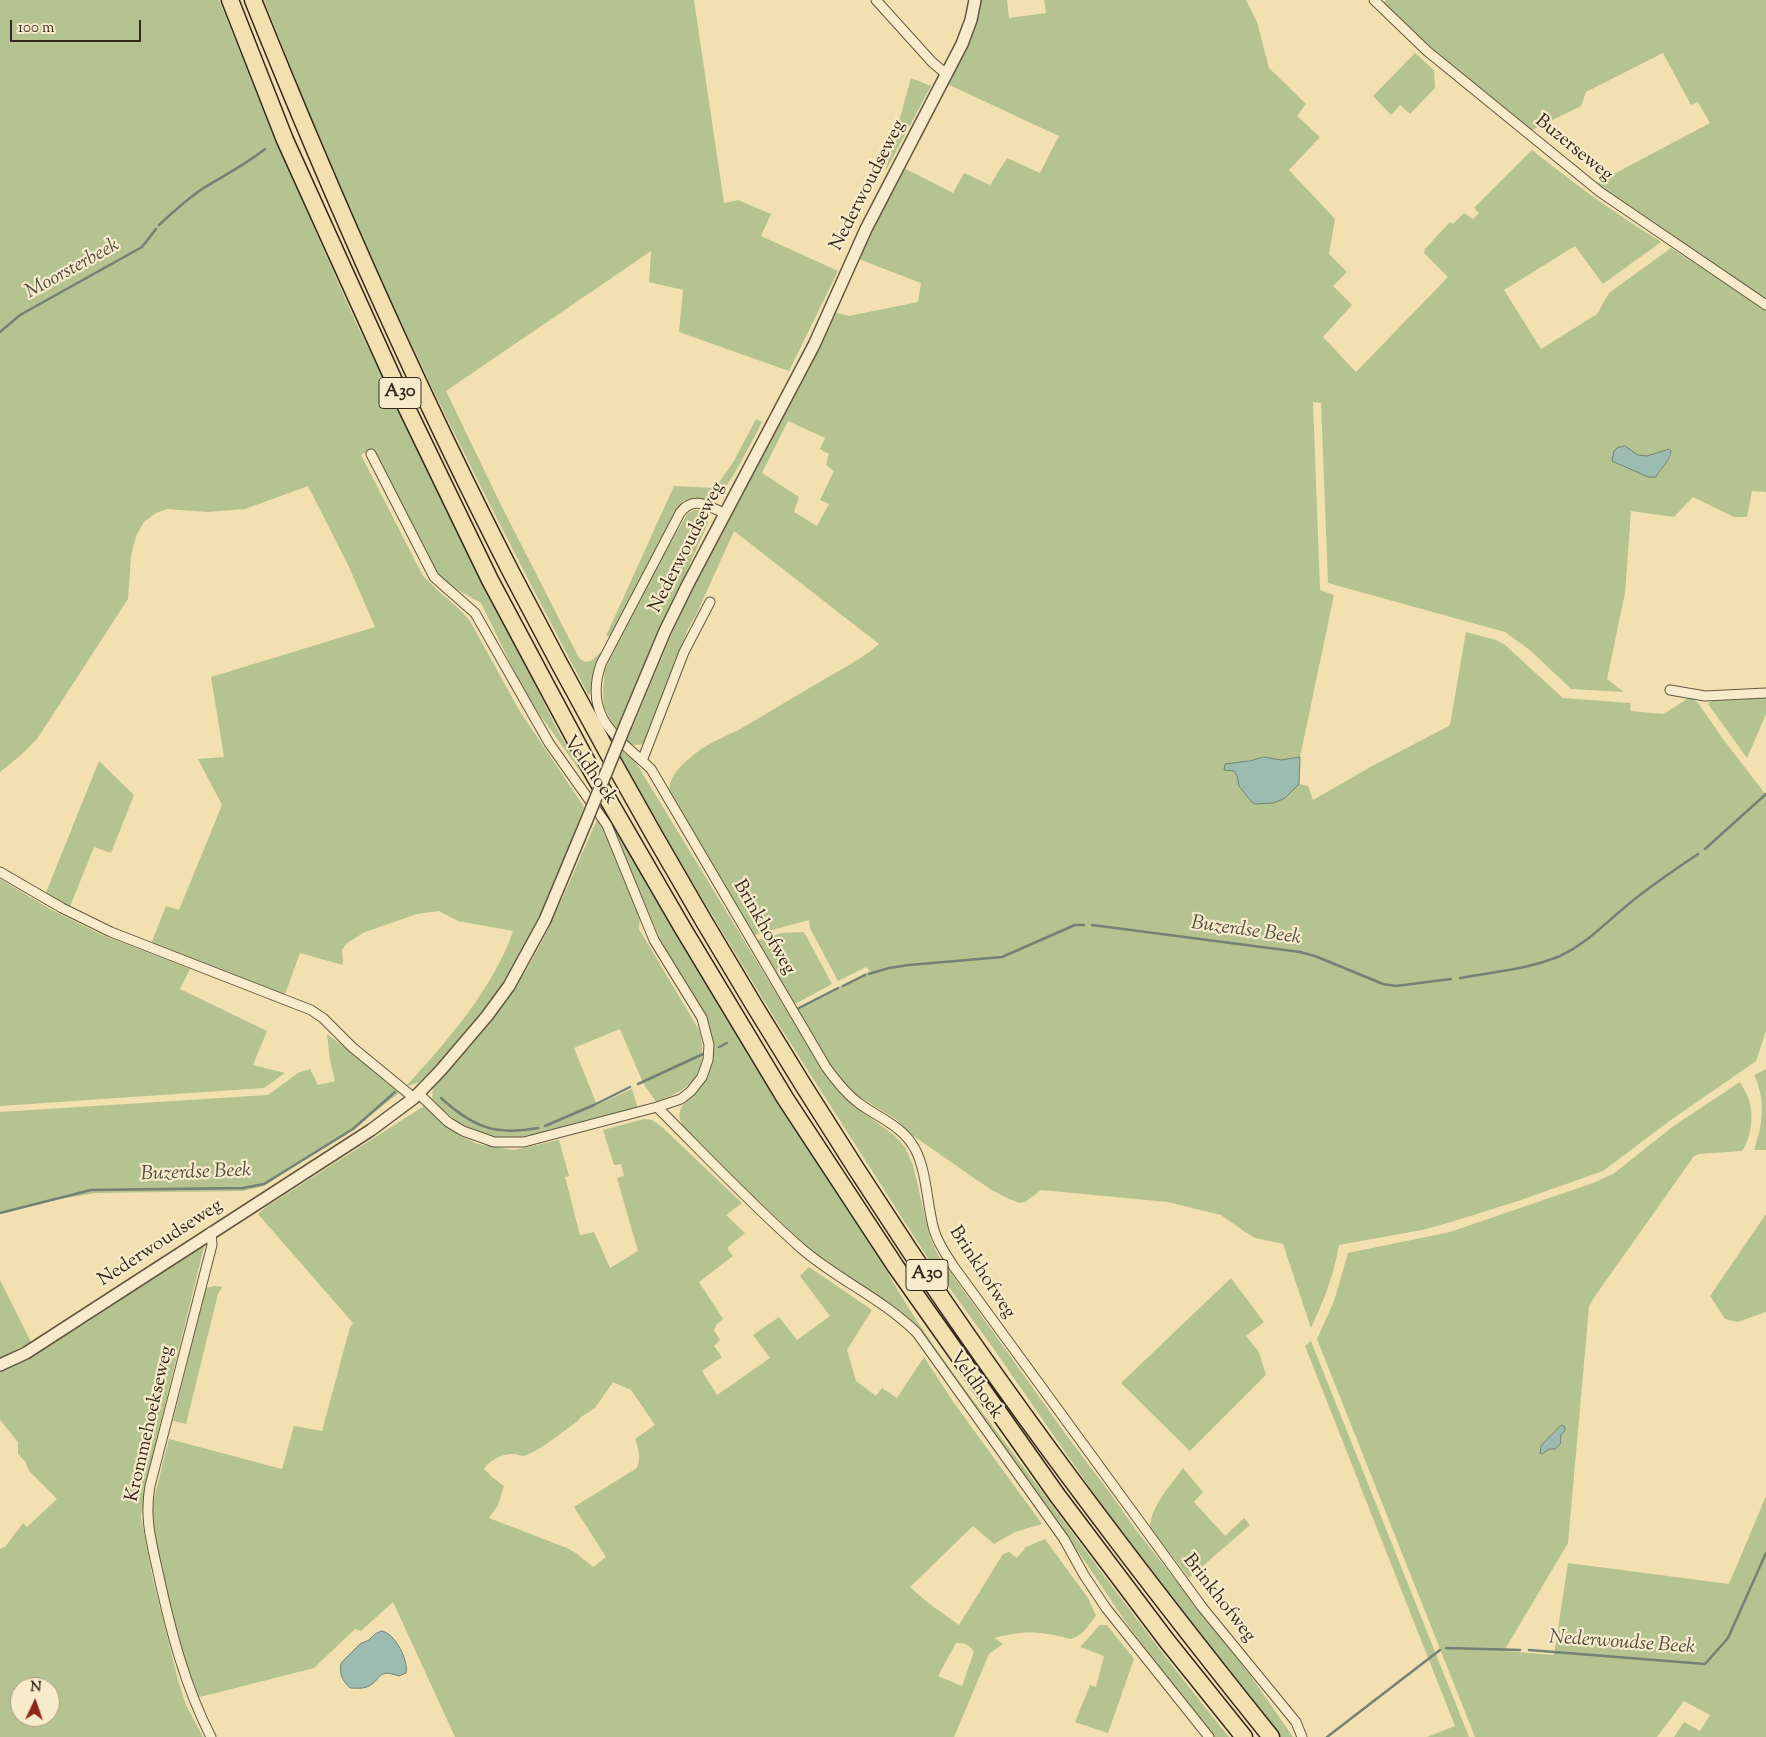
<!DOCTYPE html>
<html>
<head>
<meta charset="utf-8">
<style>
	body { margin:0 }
	#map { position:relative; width:1766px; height:1737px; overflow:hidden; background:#f2e0b1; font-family:"Sorts Mill Goudy",serif }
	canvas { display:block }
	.north { position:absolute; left:10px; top:1677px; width:50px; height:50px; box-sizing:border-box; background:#f7ebcc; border:1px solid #a99d86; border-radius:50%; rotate:3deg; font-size:14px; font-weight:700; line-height:20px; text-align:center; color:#35291d }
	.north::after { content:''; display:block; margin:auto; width:18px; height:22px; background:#8f2418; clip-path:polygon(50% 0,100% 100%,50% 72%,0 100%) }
	.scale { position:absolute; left:10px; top:20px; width:131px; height:22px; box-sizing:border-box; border:2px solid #35291d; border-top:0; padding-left:6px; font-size:15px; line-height:18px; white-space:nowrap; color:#35291d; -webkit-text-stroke:4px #f7ebcc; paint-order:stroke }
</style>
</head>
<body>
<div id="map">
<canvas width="1766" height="1737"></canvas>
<div class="north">N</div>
<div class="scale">100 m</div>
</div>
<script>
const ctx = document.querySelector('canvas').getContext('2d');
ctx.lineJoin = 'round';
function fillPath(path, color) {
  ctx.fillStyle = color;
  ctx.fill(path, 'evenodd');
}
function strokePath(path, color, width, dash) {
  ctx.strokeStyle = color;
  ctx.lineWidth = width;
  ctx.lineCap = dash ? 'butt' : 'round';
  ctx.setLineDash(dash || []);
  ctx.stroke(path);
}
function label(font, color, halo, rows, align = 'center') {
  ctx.font = font + ' "Sorts Mill Goudy",serif';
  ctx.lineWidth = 4.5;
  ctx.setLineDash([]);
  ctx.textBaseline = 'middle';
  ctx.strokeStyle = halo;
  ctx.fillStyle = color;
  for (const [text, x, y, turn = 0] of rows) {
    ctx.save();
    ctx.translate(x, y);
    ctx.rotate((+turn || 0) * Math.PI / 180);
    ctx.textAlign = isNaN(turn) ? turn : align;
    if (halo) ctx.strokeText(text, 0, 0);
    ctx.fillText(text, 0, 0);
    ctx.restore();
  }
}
fillPath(new Path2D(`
	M 0,0 L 219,0 L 276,142 L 356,323 L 558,731 L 592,788 L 526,695 L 481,603 L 456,589 L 440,577 L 430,566 L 371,449 L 361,455 L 423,576 C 438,592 456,604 470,621 L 519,710 L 584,807 L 541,921 L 520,960 L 490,1005 L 457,1045 L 419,1082 L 408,1086 L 407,1085 C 446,1043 495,986 513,931 L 458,921 L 439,911 L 417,914 L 365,932 L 347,943 L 342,950 L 343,965 L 300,953 L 284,997 L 151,944 L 166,906 L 179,910 L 222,805 L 198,759 L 224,757 L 211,677 L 375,627 L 349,567 L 308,486 L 245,509 L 207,512 L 167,509 L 156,513 L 144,522 L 136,536 L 131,556 L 128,599 L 37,739 L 20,756 L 0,772 Z
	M 264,0 L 694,0 L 724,203 L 738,200 L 771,214 L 761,236 L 838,271 L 789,371 L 679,332 L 683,290 L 649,282 L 651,251 L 446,391 L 500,503 L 579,658 L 585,662 L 591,661 L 601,652 L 594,673 L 593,685 L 589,696 C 511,547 433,397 365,243 C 329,163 296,81 264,0 Z
	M 977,0 L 1007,0 L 1009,18 L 1046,13 L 1044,0 L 1246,0 L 1257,22 L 1269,68 L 1306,104 L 1297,116 L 1320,137 L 1289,170 L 1335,219 L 1329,254 L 1347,272 L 1333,286 L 1352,305 L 1323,337 L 1356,372 L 1448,277 L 1424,253 L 1425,249 L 1450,222 L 1453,224 L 1464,213 L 1473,219 L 1479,213 L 1474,208 L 1532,150 C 1573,183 1616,214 1661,242 L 1603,284 L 1575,246 L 1504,290 L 1541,349 L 1597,314 L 1609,293 L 1671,248 L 1766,309 L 1766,492 L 1752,491 L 1747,517 L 1734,517 L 1693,497 L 1674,517 L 1631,511 L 1625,593 L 1607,679 L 1624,692 L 1571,689 L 1531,651 L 1505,632 L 1328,583 L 1321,403 L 1313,402 L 1320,590 L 1334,595 L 1300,757 L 1281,760 L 1264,757 L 1242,762 L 1234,771 L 1237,776 L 1239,786 L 1255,804 C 1281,803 1280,800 1299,784 L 1308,786 L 1313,800 L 1374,765 L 1447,727 L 1450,725 L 1466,632 L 1496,640 L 1505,645 L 1563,698 L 1630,703 L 1631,711 L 1664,714 L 1690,697 L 1698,703 L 1723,739 L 1766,795 L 1766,1031 L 1756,1061 L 1668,1122 L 1603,1171 L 1518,1201 L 1448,1223 L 1422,1230 L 1339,1245 C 1334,1274 1324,1301 1311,1328 L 1283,1244 L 1255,1238 L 1245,1232 L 1221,1215 L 1168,1202 L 1041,1190 L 1025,1202 L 1019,1203 L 1007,1198 L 990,1189 L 912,1135 L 897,1120 L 857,1095 L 844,1082 L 829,1062 L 797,1008 L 870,971 L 866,967 L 838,981 L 810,928 L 809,920 L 754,935 L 670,792 C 667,777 684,762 696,753 C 710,742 727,736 742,728 C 768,713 792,698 818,683 C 838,671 861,660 879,644 L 734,531 L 696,615 L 688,629 L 649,736 L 645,743 C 638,746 633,745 626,743 L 695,579 L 834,312 L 849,316 L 918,302 L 921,283 L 856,258 L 902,167 L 953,193 L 964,173 L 990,185 L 1007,158 L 1040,173 L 1059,136 L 945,83 ZM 788,421 L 825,438 L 820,449 L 829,454 L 826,465 L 834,471 L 820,500 L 829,504 L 817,526 L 794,512 L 799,497 L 762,473 ZM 1625,446 L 1638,455 L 1647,456 L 1669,449 L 1671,451 L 1671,457 L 1655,477 L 1614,451 L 1618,448 Z
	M 1386,0 L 1766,0 L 1766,299 L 1657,228 L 1595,184 L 1710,123 L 1698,102 L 1691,105 L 1663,53 L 1586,92 L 1581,106 L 1528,132 L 1476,92 L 1382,4 Z
	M 1415,53 L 1434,70 L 1435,88 L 1410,114 L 1400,105 L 1391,115 L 1373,96 Z
	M 911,78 L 931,86 L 885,172 Z
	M 756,419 L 762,422 C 755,435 725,497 714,499 C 704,502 693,496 683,501 L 613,636 L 606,636 L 674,486 L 715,488 L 734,461 Z
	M 695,510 L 702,510 L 706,516 L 708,523 L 616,730 L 604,707 L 603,691 L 605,669 L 658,564 L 688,513 Z
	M 1766,698 L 1766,714 L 1747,758 L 1708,704 L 1712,701 Z
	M 616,742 L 635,761 L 825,1074 L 836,1089 L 850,1103 L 894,1135 L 905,1147 L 913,1165 L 930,1238 L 938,1255 L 1067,1436 L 1110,1493 L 1136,1530 L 1250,1675 L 1293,1737 L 1280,1737 L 1192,1628 L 1117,1527 L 991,1345 L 929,1260 L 775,1019 L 660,829 L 642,799 L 614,744 Z
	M 99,761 L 134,795 L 111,853 L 94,847 L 69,909 L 45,895 Z
	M 595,793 L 725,1015 L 874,1247 C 913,1325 973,1399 1025,1469 C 1092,1559 1158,1650 1229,1737 L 1214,1737 L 1129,1627 L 1086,1563 L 995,1439 L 914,1323 L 900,1311 L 868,1293 L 823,1262 L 732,1176 L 682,1125 L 679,1115 L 681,1108 L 700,1086 L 709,1070 L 704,1018 L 659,937 L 615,833 L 592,800 Z
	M 597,820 L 608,836 L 640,914 L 639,929 L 699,1030 C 710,1071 693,1089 656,1102 L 643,1083 L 620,1029 L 574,1048 L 597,1105 L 632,1089 L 638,1108 L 551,1133 L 512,1140 L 495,1138 L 475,1132 L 455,1120 L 432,1100 L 433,1086 C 458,1059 485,1031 507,1000 C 546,945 569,881 597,820 Z
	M 0,879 L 50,909 L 100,934 L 190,969 L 180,989 L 267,1031 L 253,1065 L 285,1073 L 264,1088 L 0,1106 Z
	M 804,932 L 832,984 L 795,1004 L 757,940 L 782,933 Z
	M 327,1034 L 358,1057 L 399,1093 L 350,1131 L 264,1186 L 243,1191 L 96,1193 L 48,1201 L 0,1212 L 0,1112 L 268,1095 L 298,1073 L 310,1069 L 318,1085 L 335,1081 L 330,1061 Z
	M 1766,1069 L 1766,1150 L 1754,1150 C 1763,1124 1766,1100 1754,1075 Z
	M 1740,1082 C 1743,1088 1747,1094 1749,1100 C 1754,1116 1751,1139 1742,1151 L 1699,1154 L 1694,1156 L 1593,1299 L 1589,1307 L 1568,1543 L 1504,1651 L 1554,1655 L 1568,1563 L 1729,1584 L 1766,1496 L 1766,1553 L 1765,1556 L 1766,1557 L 1766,1737 L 1674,1737 L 1684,1722 L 1700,1731 L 1710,1715 L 1684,1701 L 1657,1737 L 1475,1737 L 1317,1339 L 1334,1301 L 1348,1253 L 1450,1232 L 1593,1183 L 1613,1174 L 1675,1125 Z
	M 424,1106 L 458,1135 L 478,1144 L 514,1150 L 559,1140 L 569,1176 L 565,1177 L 580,1235 L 594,1232 L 610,1268 L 638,1251 L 617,1178 L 624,1176 L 621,1164 L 614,1165 L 603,1130 L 644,1119 L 652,1120 L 663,1128 L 742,1203 L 726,1215 L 745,1233 L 728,1247 L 728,1250 L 733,1256 L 699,1282 L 723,1319 L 717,1324 L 714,1330 L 720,1340 L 714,1346 L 722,1357 L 702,1371 L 717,1395 L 770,1358 L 753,1335 L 779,1317 L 797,1340 L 830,1316 L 800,1276 L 809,1267 L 872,1310 L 847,1350 L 856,1381 L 876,1396 L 882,1388 L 897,1398 L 924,1357 L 954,1403 L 1042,1524 L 1015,1532 L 994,1544 L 973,1526 L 910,1587 L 927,1602 L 959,1625 L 1003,1554 L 1009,1552 L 1017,1558 L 1026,1547 L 1045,1539 L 1088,1598 L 1096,1616 C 1089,1624 1083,1636 1071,1639 C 1041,1631 1025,1630 994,1638 L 1003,1644 L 989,1654 L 954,1737 L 455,1737 L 393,1602 L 361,1631 L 355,1629 L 314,1668 L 196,1698 L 192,1687 L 157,1554 L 152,1523 L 153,1503 L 169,1439 L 282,1469 L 294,1426 L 322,1431 L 350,1327 L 353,1323 L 258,1214 L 266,1207 ZM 613,1382 L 631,1390 L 655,1425 L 635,1439 C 639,1450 641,1457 637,1468 L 574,1507 L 606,1557 L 593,1567 L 576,1553 L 567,1548 L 489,1518 L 498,1505 L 504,1486 L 492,1477 L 484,1469 C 491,1459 503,1453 515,1454 C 519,1455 522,1457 526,1455 C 541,1450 565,1430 578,1421 L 581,1417 L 595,1408 ZM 956,1643 C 965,1643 969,1644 974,1652 L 962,1686 L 938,1676 Z
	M 1766,1214 L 1766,1312 L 1737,1322 L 1725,1319 L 1710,1296 Z
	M 205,1243 L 150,1465 L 141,1517 L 153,1580 L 178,1680 L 186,1705 L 203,1737 L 0,1737 L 0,1549 L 5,1547 L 23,1523 L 27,1527 L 57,1499 L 29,1471 L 25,1461 L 18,1454 L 18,1442 L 0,1420 L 0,1371 C 72,1337 139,1287 205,1243 ZM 20,1687 L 50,1687 L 50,1717 L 20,1717 Z
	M 1231,1278 L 1264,1322 L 1246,1336 L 1259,1352 L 1266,1375 L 1190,1451 L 1121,1383 Z
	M 0,1280 L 31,1342 L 0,1358 Z
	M 215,1286 L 222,1287 L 218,1294 L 186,1424 L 173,1421 L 206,1288 Z
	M 1311,1341 L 1469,1737 L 1427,1737 L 1455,1726 L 1305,1346 Z
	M 1183,1468 L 1203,1492 L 1194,1502 L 1225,1536 L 1244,1518 L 1250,1525 L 1189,1578 L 1150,1527 C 1151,1506 1171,1485 1183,1468 Z
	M 1100,1625 L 1107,1625 L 1134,1659 L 1108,1733 L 1075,1722 L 1090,1685 L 1096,1687 L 1104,1656 L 1080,1647 Z`), '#b4c390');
const water = new Path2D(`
	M 1625,446 L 1638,455 L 1647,456 L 1669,449 L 1671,451 C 1671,461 1660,468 1656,477 L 1648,477 L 1612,461 L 1614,451 L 1617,448 Z
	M 1264,757 L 1281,760 L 1300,757 L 1299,784 L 1285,798 L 1274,803 L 1255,804 L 1251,801 L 1239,786 L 1237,776 L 1234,771 L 1224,770 L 1225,764 L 1249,761 Z
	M 1562,1425 L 1565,1427 L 1565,1430 L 1561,1435 C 1559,1442 1564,1442 1555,1449 L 1549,1449 L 1542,1454 L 1540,1453 L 1541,1446 Z
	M 382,1631 C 395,1633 409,1661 406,1673 L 399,1676 C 377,1668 383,1679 367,1687 C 361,1689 356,1688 350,1688 C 342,1680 339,1674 341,1663 L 360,1644 L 369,1640 L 375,1634 Z`);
fillPath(water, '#9cbcb2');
strokePath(water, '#738176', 1);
strokePath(new Path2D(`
	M 159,225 C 173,212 186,200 202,189 C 223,176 245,165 265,149
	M 0,332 L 20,315 L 142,247 L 156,229
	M 1705,849 L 1766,794
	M 1092,925 L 1300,952 L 1315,956 L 1383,984 L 1396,986 L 1451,979
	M 869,974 L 889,968 L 909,965 L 1002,957 L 1075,925 L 1084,925
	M 1460,978 C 1493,972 1529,969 1560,956 C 1586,944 1602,926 1624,908 C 1647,888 1673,871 1698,854
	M 843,986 L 865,975
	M 797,1009 L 838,988
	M 719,1047 L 727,1043
	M 638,1084 L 703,1054
	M 441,1098 C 473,1127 495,1136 538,1128
	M 545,1126 L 594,1105 L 630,1087
	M 0,1213 L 91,1190 L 243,1188 L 264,1184 L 353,1129 L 395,1092
	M 1446,1648 L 1520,1650
	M 1529,1650 L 1705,1664 L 1728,1638 L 1766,1553
	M 1327,1737 L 1440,1650`), '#738176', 2.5);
const minor = new Path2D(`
	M 876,0 L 932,62 L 946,74
	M 1374,0 L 1427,51 L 1600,192 L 1766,305
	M 371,454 L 434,577 L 475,613 L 549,743 L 607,825 L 654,940 L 702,1018 L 709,1045 L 708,1060 L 702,1077 L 691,1091 L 681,1099 L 657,1107
	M 724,513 C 708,506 693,495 680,513 L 601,664 C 583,717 617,737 651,769 L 826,1067 C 836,1081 846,1094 860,1104 C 879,1118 903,1126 915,1149 C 927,1171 927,1206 934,1230 C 938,1244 947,1256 954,1267 L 1202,1607 L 1296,1722 L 1302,1737
	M 1670,690 L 1705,696 L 1766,693
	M 642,761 L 684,652 L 710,602
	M 0,872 L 62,908 L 111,932 L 311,1010 L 323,1018 L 352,1047 L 414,1098
	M 418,1093 L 448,1122 L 463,1131 L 494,1142 L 524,1142 L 657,1107 C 705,1155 752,1205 802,1249 C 838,1280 883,1299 917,1333 L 1064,1539 L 1084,1575 L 1106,1608 L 1209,1737
	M 211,1737 C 185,1686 171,1632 159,1577 C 152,1544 144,1519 150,1486 L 212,1245 L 211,1232`);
const tertiary = new Path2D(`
	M 626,724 L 665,631 L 688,584 L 814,345 L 866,229 L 962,44 L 971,20 L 975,0
	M 0,1365 L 26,1353 L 371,1130 L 414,1098 L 441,1070 L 487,1016 L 509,986 L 545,920 L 586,822`);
const motorway = new Path2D(`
	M 230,0 L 285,140 L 400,394 L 490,580 L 594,775 L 682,927 L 785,1098 L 896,1267 L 1057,1495 L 1167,1641 L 1244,1737
	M 253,0 C 331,194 416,387 512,574 C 632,805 764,1031 908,1248 C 1020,1417 1144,1579 1271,1737`);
strokePath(minor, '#645742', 11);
strokePath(tertiary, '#645742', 14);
strokePath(motorway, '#35291d', 19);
strokePath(minor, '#f7ebcc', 9);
strokePath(tertiary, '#f7ebcc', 11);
strokePath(motorway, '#f2e0b1', 16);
const tertiaryBridge = new Path2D(`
	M 586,822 L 626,724`);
strokePath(tertiaryBridge, '#645742', 14, []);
strokePath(tertiaryBridge, '#f7ebcc', 11);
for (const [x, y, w] of [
	[400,393,42],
	[927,1275,42]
]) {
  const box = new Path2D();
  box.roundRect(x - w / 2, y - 15.5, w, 31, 4);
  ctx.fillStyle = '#f7ebcc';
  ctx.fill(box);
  strokePath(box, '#35291d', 1);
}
label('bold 18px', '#35291d', null, [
	["A30",400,393],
	["A30",927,1275]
]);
label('19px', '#35291d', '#f7ebcc', [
	["Buzerseweg",1573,149,39],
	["Nederwoudseweg",869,186,-63],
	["Nederwoudseweg",688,548,-63],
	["Veldhoek",589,771,55],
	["Brinkhofweg",763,928,60],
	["Nederwoudseweg",161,1244,-33],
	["Brinkhofweg",981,1273,57],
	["Veldhoek",975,1386,55],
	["Krommehoekseweg",151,1424,-77],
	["Brinkhofweg",1218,1599,52]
]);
label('italic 20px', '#4f4e42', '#f7ebcc', [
	["Moorsterbeek",73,270,-29],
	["Buzerdse Beek",1246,932,8],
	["Buzerdse Beek",196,1174,-2],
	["Nederwoudse Beek",1622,1644,4]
]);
</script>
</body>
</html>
